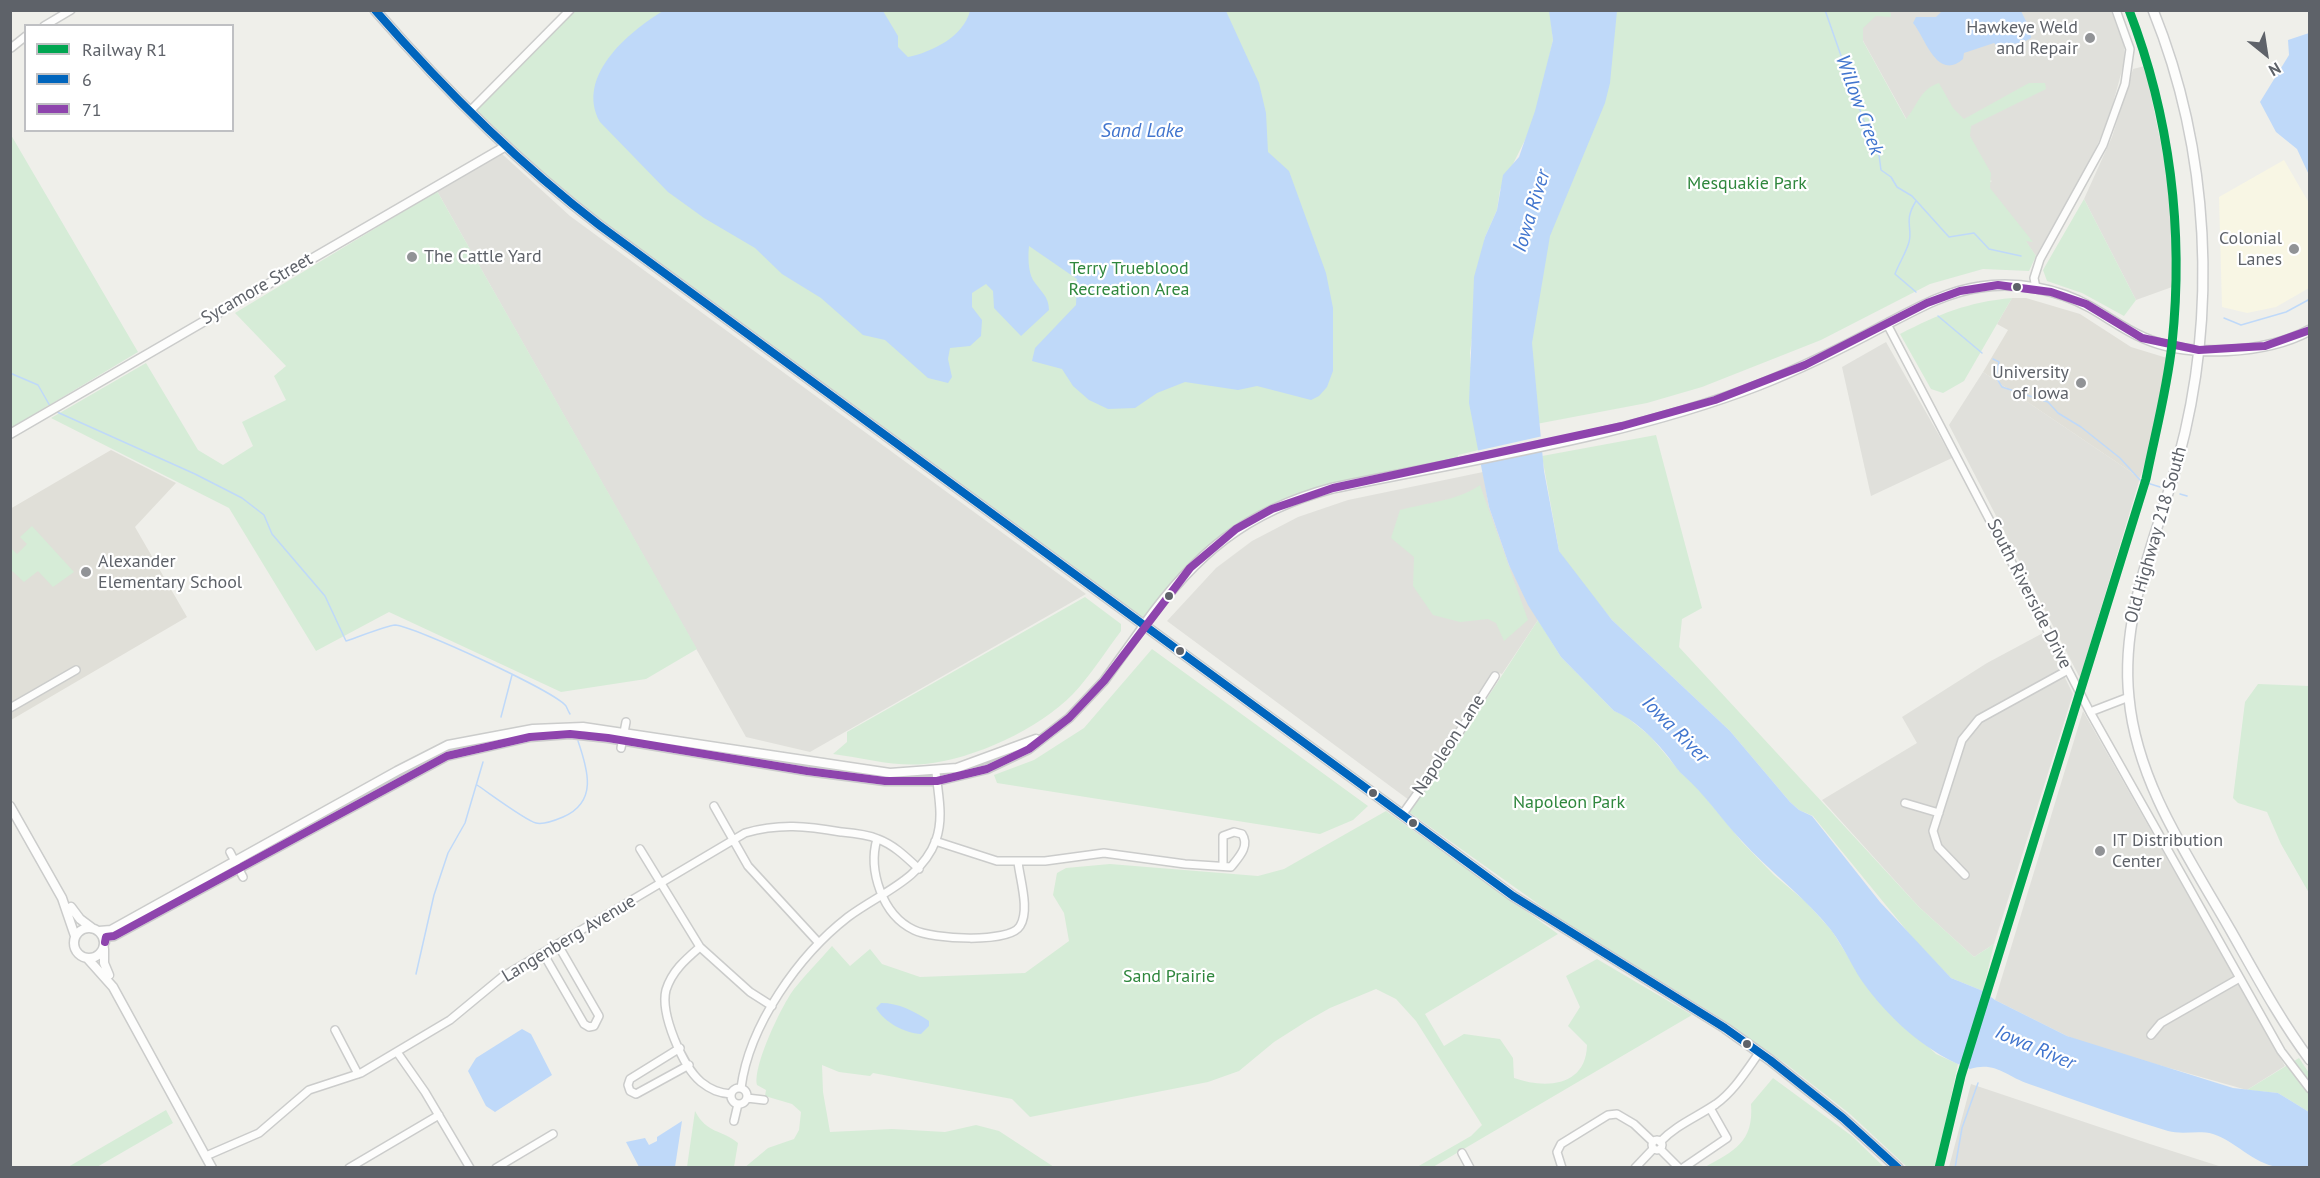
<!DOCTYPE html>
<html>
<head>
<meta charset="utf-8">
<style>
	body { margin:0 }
	#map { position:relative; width:2320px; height:1178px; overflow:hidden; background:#efefea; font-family:"PT Sans",sans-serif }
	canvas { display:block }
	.frame { position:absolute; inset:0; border:12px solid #5e6269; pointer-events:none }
	.legend { position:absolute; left:24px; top:24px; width:210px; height:108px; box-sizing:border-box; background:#fff; border:2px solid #bfc0c3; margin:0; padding:8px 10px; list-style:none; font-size:18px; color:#5e6269 }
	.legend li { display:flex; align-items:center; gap:12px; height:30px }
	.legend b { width:30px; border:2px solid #bfc0c3 }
	.north { position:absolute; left:2236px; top:24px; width:60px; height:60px; -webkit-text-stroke:4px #fff; paint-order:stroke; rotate:150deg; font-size:16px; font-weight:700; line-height:24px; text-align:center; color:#5e6269 }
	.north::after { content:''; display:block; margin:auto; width:21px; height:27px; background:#5e6269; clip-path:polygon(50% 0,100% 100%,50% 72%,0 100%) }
</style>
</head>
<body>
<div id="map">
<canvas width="2320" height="1178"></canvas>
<div class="frame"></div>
<ul class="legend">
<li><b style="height:8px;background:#00a651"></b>Railway R1</li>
<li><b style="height:8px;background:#0065bd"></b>6</li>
<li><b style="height:8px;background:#8e44ad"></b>71</li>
</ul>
<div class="north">N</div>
</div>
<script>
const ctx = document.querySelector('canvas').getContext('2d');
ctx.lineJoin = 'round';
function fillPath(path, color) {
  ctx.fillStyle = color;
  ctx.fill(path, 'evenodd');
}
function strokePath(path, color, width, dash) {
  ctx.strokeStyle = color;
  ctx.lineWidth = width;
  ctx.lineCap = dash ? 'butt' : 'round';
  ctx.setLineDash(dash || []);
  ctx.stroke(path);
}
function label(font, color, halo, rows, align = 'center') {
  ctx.font = font + ' "PT Sans",sans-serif';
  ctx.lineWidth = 4.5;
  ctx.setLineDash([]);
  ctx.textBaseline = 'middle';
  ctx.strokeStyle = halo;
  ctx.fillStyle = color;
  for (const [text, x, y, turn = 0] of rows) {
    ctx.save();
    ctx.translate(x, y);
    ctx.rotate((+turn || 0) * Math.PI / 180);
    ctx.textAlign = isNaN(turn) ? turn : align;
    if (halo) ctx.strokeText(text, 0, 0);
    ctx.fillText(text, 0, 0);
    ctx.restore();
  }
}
fillPath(new Path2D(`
	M 2284,160 L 2309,203 L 2309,288 L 2276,307 L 2247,313 L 2222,307 L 2219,197 Z`), '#f8f6e4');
fillPath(new Path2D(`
	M 1866,10 L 2111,11 L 2124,45 L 2125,59 L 2109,118 L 2089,164 L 2036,256 L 1985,185 L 1992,181 L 1927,156 L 1851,19 Z
	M 2145,66 L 2165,164 L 2173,222 L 2172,287 L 2136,300 L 2084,199 L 2112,137 L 2133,69 Z
	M 502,154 L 570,216 L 1086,594 L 810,752 L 746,737 L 437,191 Z
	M 1886,342 L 1952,458 L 1871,496 L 1842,367 Z
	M 1983,372 L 2140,478 L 2080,678 L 1949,425 Z
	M 1483,472 L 1489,507 L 1509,565 L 1538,620 L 1502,674 L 1494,671 L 1409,800 L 1167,621 L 1216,568 L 1252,541 L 1298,517 L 1348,500 Z
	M 2043,633 L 2073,694 L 1994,944 L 1974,957 L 1919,907 L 1822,800 L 1917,743 L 1902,717 L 1987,663 Z
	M 2083,711 L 2285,1066 L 2247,1090 L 2095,1047 L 2067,1036 L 1995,1000 Z
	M 1971,1084 L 2150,1144 L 2222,1167 L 1949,1167 Z`), '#e0e0db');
fillPath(new Path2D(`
	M 2012,298 L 2026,298 L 2080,314 L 2131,347 L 2167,358 L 2152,440 L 2140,478 L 1983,372 L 2008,330 L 1997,324 Z
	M 111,450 L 176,483 L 135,527 L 187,617 L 11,720 L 10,509 Z`), '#e0dfd8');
fillPath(new Path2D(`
	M 1550,10 L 1553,40 L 1536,118 L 1500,190 L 1497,210 L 1485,237 L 1470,353 L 1475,427 L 1479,450 L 1458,455 L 1459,462 L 1311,494 L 1220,541 L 1143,627 L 626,246 L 469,115 L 575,11 Z
	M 1608,11 L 1886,11 L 1891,13 L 1891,17 L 1876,16 L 1863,28 L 1863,41 L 1906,119 C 1918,105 1920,89 1939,83 L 1953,108 L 1964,119 L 2029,83 L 2045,83 L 2046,89 L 1971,126 L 1970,136 L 1991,173 L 1990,188 L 2033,242 L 2026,241 L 2036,256 L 2029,271 L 1983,269 L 1930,284 L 1821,340 L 1702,387 L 1647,403 L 1531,425 L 1526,343 L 1534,278 Z
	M 11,135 L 138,352 L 11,428 L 10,428 Z
	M 437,191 L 697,649 L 646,679 L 561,692 L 389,612 L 316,651 L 229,508 L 51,418 L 146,363 L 198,450 L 223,465 L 253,446 L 242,422 L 286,400 L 274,376 L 286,366 L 235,313 Z
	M 2084,199 L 2136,300 L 2124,316 L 2082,293 L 2047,281 L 2043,270 Z
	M 2012,298 L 1964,381 L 1943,393 L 1931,389 L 1900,334 C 1939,314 1968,302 2012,298 Z
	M 1656,435 L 1702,608 L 1682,619 L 1679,647 L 1919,907 L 1974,957 L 1994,944 L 1983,991 L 1951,978 L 1916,942 L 1813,816 L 1799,810 L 1790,802 L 1730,731 L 1612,620 L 1567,566 L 1559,551 L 1542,456 Z
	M 1480,485 L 1528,620 L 1504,641 L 1496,623 L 1488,619 L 1460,622 L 1433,615 L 1413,586 L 1414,557 L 1391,538 L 1400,510 C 1426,503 1460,500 1480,485 Z
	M 32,526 L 74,572 L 53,587 L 38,571 L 24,582 L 11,570 L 11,548 L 17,554 L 27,544 L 20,537 Z
	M 1085,597 L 1121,624 L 1121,631 C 1105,652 1091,675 1073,694 C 1039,729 974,759 925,764 C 895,767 863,758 833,754 L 847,742 L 847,732 Z
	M 1538,620 L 1561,657 L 1614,711 L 1624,715 L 1650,736 L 1682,774 L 1693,782 L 1742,842 L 1774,875 L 1806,902 L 1832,931 L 1867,987 L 1936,1054 L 1958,1064 L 1936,1167 L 1907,1167 L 1850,1114 L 1786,1064 L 1717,1016 L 1558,918 L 1409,812 L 1454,749 Z
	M 1152,649 L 1368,806 L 1353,820 L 1320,834 L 997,783 L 994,775 L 1034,760 L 1084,728 Z
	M 2258,684 L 2309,686 L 2309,893 L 2281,844 L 2267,812 L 2238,803 L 2233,798 L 2245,702 Z
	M 1386,811 L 1558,934 L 1425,1014 L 1444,1046 L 1464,1034 L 1500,1039 L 1513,1058 L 1514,1078 C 1545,1089 1586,1087 1587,1045 L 1568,1026 L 1580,1007 L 1566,976 L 1597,959 L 1692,1015 L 1433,1167 L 1417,1167 L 1471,1136 L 1482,1125 L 1416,1021 L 1396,999 L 1376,989 L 1330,1008 L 1307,1021 L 1274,1042 L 1239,1071 L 1208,1082 L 1030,1117 L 1012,1099 L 873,1073 L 870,1076 L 839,1072 L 822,1065 L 823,1092 L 830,1132 L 892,1129 L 945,1132 L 976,1125 L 999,1131 L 1054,1167 L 744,1168 L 768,1148 L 794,1139 L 799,1130 L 801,1112 L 792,1104 L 765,1096 L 766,1090 L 757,1085 C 753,1065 782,1005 794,989 C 806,974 819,961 832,946 L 850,966 L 870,949 L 882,964 L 920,977 L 1025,973 L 1069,941 L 1064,913 L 1053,895 L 1057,873 L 1066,868 L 1110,864 L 1258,876 L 1284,869 Z
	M 2299,1058 L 2309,1073 L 2309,1112 L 2278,1093 L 2247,1090 Z
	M 1773,1078 L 1852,1136 L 1884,1167 L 1705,1167 C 1734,1151 1754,1142 1751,1104 Z
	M 166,1110 L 173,1123 L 97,1167 L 68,1167 Z
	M 695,1111 C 707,1134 721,1129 738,1143 L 734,1167 L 687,1167 Z`), '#d6ecd7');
fillPath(new Path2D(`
	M 663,11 L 883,11 L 898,36 L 898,47 L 908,57 C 932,52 963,37 970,11 L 1226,11 L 1259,83 L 1266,113 L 1268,152 L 1289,171 L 1326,273 L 1333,308 L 1333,371 L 1327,387 L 1319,396 L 1311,400 L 1257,386 L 1238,390 L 1185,382 L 1157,393 L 1135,408 L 1108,409 L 1089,400 L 1073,386 L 1062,369 L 1032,361 L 1035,348 L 1076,305 L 1077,279 L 1029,246 C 1028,256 1028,271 1033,280 C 1040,291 1049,296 1049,310 L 1021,336 L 994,308 L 993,291 L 986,284 L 972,293 L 972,307 L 982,320 L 981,336 L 970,346 L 950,348 L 948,359 L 952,377 L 948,383 L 928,378 L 885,340 L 863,335 L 821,298 L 782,274 L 755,248 L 704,218 L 668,192 L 600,122 C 575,77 628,32 663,11 Z
	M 1549,11 L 1617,11 L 1610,83 L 1605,103 L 1550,236 L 1532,343 L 1544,471 L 1559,551 L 1612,620 L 1730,731 L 1790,802 L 1799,810 L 1812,816 L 1880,902 L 1951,978 L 1983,991 L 1995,1000 L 2067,1036 L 2233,1088 L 2278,1093 L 2309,1112 L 2309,1167 C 2299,1167 2287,1169 2277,1167 C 2253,1163 2235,1141 2213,1134 C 2199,1130 2182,1135 2168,1131 C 2121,1117 2075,1100 2029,1084 C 2006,1076 1995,1061 1970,1069 C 1928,1053 1895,1024 1867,988 C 1853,970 1845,948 1831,930 C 1805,897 1769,871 1741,840 C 1721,819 1705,794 1683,775 C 1677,770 1672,761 1666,754 C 1652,737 1634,719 1614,711 L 1561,657 L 1528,605 L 1509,565 L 1489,507 L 1469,403 L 1474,277 L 1485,237 L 1497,210 L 1503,175 L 1519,157 L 1535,111 L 1553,40 Z
	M 1942,11 L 2021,11 L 2031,31 L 2031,38 C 2020,45 2010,43 1998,47 L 1994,43 L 1964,53 L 1963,59 C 1937,82 1925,37 1913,23 L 1916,17 L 1936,17 Z
	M 2309,33 L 2309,175 L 2297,149 L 2276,132 L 2260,102 L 2289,55 L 2288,40 Z
	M 881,1003 C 899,1003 914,1011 929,1021 L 929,1026 L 921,1034 C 904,1033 884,1022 876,1008 Z
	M 522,1029 L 531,1034 L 552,1075 L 495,1112 L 486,1106 L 468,1071 L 476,1058 Z
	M 682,1121 L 675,1167 L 639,1167 L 626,1142 L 645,1138 L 649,1145 L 657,1141 L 657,1137 Z`), '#bfd9f9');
fillPath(new Path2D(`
	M 1543,436 L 1544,450 L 1479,464 L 1476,451 Z`), '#efefea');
strokePath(new Path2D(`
	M 1825,10 L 1873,147 L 1879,155 L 1881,170 L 1891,177 L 1897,187 L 1912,196 L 1949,237 L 1974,233 L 1989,249 L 2021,256
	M 1916,201 C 1903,222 1913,227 1909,242 C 1906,253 1899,263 1895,274 L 1916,292
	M 1938,316 L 1982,353
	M 2224,318 L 2241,325 L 2286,312 L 2310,299
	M 1993,359 L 1999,362 L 1996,377 L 2002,387 L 2048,402 L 2058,413 L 2081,427 L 2120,458 L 2141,481 L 2160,487
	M 10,373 L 38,385 L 50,406
	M 57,412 L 195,474 L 242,498 L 264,515 L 272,534 L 325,596 L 346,641 C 355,638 389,625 395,625 C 414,626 554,691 566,706 C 567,708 568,711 570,714
	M 2180,494 L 2187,496
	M 501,717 L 512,675
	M 477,785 C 489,793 525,820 536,823 C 544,825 556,820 563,817 C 598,802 588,770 578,741
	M 416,974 L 434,895 L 448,853 L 465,823 L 483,762
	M 1955,1168 L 1962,1128 L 1978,1083`), '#bfd9f9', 1.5);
const minor = new Path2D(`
	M 44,26 L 71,10
	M 11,48 L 26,36
	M 470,111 L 570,10
	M 2036,288 L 2034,278 L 2040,259 L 2103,145 L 2125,84 L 2130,49 L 2116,10
	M 1887,324 L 2090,712 L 2281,1051 L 2310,1089
	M 10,708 L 76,670
	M 2090,712 L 2129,697
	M 621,748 L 626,722
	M 1905,803 L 1939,813
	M 714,806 L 748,866 L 818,942
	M 1402,815 L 1444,756 L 1495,676
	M 877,839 C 868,870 882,915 914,930 C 932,939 1009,944 1020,926 C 1030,910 1020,880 1018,862
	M 935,841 L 997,861 L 1045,861 L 1104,853 L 1185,864 L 1231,867 C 1239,857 1250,846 1242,834 L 1234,832 L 1223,836 L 1223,866
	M 640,849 L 700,947 L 750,992 L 772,1006
	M 230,852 L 243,877
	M 1965,875 L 1938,847 L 1933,831 L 1962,740 L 1979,719 L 2068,670
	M 700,947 C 685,960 672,971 666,990 C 660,1014 683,1067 701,1082 C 711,1090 719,1093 731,1094
	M 543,953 L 584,1024 L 589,1027 L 594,1026 L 599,1016 L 558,945
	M 335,1030 L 358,1074
	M 2151,1035 L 2161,1023 L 2238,979
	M 680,1048 L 630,1079 L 628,1085 L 630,1091 L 636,1094 L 689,1065
	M 397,1052 L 425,1092 L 470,1168
	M731 1096a8 8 0 1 1 16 0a8 8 0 1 1-16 0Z
	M 741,1088 C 749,1025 799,955 848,917 C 880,893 921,880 936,840 C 944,817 938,795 936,772
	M 747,1098 L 764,1100
	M 734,1121 L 738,1104
	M1652 1145a5 5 0 1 1 10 0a5 5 0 1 1-10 0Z
	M 1660,1142 C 1676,1125 1697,1117 1716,1104 C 1734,1091 1746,1071 1759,1053
	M 1660,1149 L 1679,1168
	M 1462,1153 L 1470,1168
	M 206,1156 L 259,1133 L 309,1090 L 361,1073 L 450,1020 L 502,977 L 745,833 C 779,823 807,826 841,832 C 853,833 866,834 878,839 C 894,845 906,857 919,869
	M 349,1168 L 439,1115
	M 496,1168 L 553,1134
	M 1562,1168 L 1557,1152 L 1561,1144 L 1608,1115 L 1617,1114 L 1634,1124 L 1653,1142
	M 1635,1168 L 1653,1149
	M 1683,1168 L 1727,1138 L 1710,1108`);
const tertiary = new Path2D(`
	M 10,434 L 506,146
	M 10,806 L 62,898 L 75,936
	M 71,907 L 80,919 L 92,928
	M74 943a15 15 0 1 1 30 0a15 15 0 1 1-30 0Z
	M 99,931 L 111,930 L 397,771 L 448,745 L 533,729 L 583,727 L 890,773 L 957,768 L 1036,739
	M 105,942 L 106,937 L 114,936 L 447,756 L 530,737 L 570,734 L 608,738 L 807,771 L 885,781 L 937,781 L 987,769 L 1029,749 L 1069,718 L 1104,681 L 1143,627
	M 104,949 L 104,963 L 109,975
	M 88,959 L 113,987 L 212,1168`);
const secondary = new Path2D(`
	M 375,10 C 443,88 517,162 599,225 L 1513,896 L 1725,1028 L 1770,1060 L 1843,1118 L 1898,1168
	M 2153,10 C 2210,151 2218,314 2178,460 C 2156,539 2120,615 2129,698 C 2137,784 2190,859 2231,931 C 2256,975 2280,1020 2310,1060
	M 1143,627 C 1195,554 1246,511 1333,488 C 1471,459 1628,436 1759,385 C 1802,368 1844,347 1885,325 C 1916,309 1945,292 1980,287 C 2016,281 2058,289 2090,307 C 2108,317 2125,330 2144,338 C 2189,358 2266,354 2310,330`);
strokePath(minor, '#cbcccb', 10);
strokePath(tertiary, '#cbcccb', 11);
strokePath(secondary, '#cbcccc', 12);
strokePath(minor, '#fdfdfc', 7);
strokePath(tertiary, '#fdfdfc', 8);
strokePath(secondary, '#fdfdfc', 9);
strokePath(new Path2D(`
	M 375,10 C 443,88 517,162 599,225 L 1513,896 L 1725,1028 L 1770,1060 L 1843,1118 L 1898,1168`), '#0065bd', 8);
strokePath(new Path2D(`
	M 105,942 L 106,937 L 114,936 L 447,756 L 530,737 L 570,734 L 608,738 L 807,771 L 885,781 L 937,781 L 987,769 L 1029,749 L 1069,718 L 1104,681 L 1190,568 L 1236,529 L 1272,509 L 1333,488 L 1622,426 L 1715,400 L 1805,365 L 1927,303 L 1960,291 L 1998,285 L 2051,292 L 2086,304 L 2142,338 L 2199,350 L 2265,346 L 2310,330`), '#8e44ad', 8);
strokePath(new Path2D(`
	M 1939,1168 L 1961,1076 L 2146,479 C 2155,434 2167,390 2172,344 C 2184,231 2170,116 2129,10`), '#00a651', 9);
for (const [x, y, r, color] of [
	[2090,38,6,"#919396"],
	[2294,249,6,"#919396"],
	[412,257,6,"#919396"],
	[2017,287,5,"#5e6269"],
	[2081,383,6,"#919396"],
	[86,572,6,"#919396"],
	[1169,596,5,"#5e6269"],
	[1180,651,5,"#5e6269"],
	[1373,793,5,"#5e6269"],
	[1413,823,5,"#5e6269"],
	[2100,851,6,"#919396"],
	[1747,1044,5,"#5e6269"]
]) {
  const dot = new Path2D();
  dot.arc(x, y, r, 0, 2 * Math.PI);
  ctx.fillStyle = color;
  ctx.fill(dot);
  strokePath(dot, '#fff', 2);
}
label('18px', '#5e6269', '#fff', [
	["Hawkeye Weld",2078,28],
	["and Repair",2078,49],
	["Colonial",2282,239],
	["Lanes",2282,260],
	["The Cattle Yard",424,257,"left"],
	["University",2069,373],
	["of Iowa",2069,394],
	["Alexander",98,562,"left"],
	["Elementary School",98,583,"left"],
	["IT Distribution",2112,841,"left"],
	["Center",2112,862,"left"]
], 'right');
label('18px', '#2f873d', '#fff', [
	["Mesquakie Park",1747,184],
	["Terry Trueblood",1129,269],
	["Recreation Area",1129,290],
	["Napoleon Park",1569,803],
	["Sand Prairie",1169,977]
]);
label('18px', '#5e6269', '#fff', [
	["Sycamore Street",257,289,-30],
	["Old Highway 218 South",2156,535,-74],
	["South Riverside Drive",2029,594,63],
	["Napoleon Lane",1449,745,-57],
	["Langenberg Avenue",569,939,-31]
]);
label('italic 20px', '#4175ce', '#fff', [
	["Willow Creek",1859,105,70],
	["Sand Lake",1142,131],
	["Iowa River",1532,211,-73],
	["Iowa River",1675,730,45],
	["Iowa River",2035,1048,23]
]);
</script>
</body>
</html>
